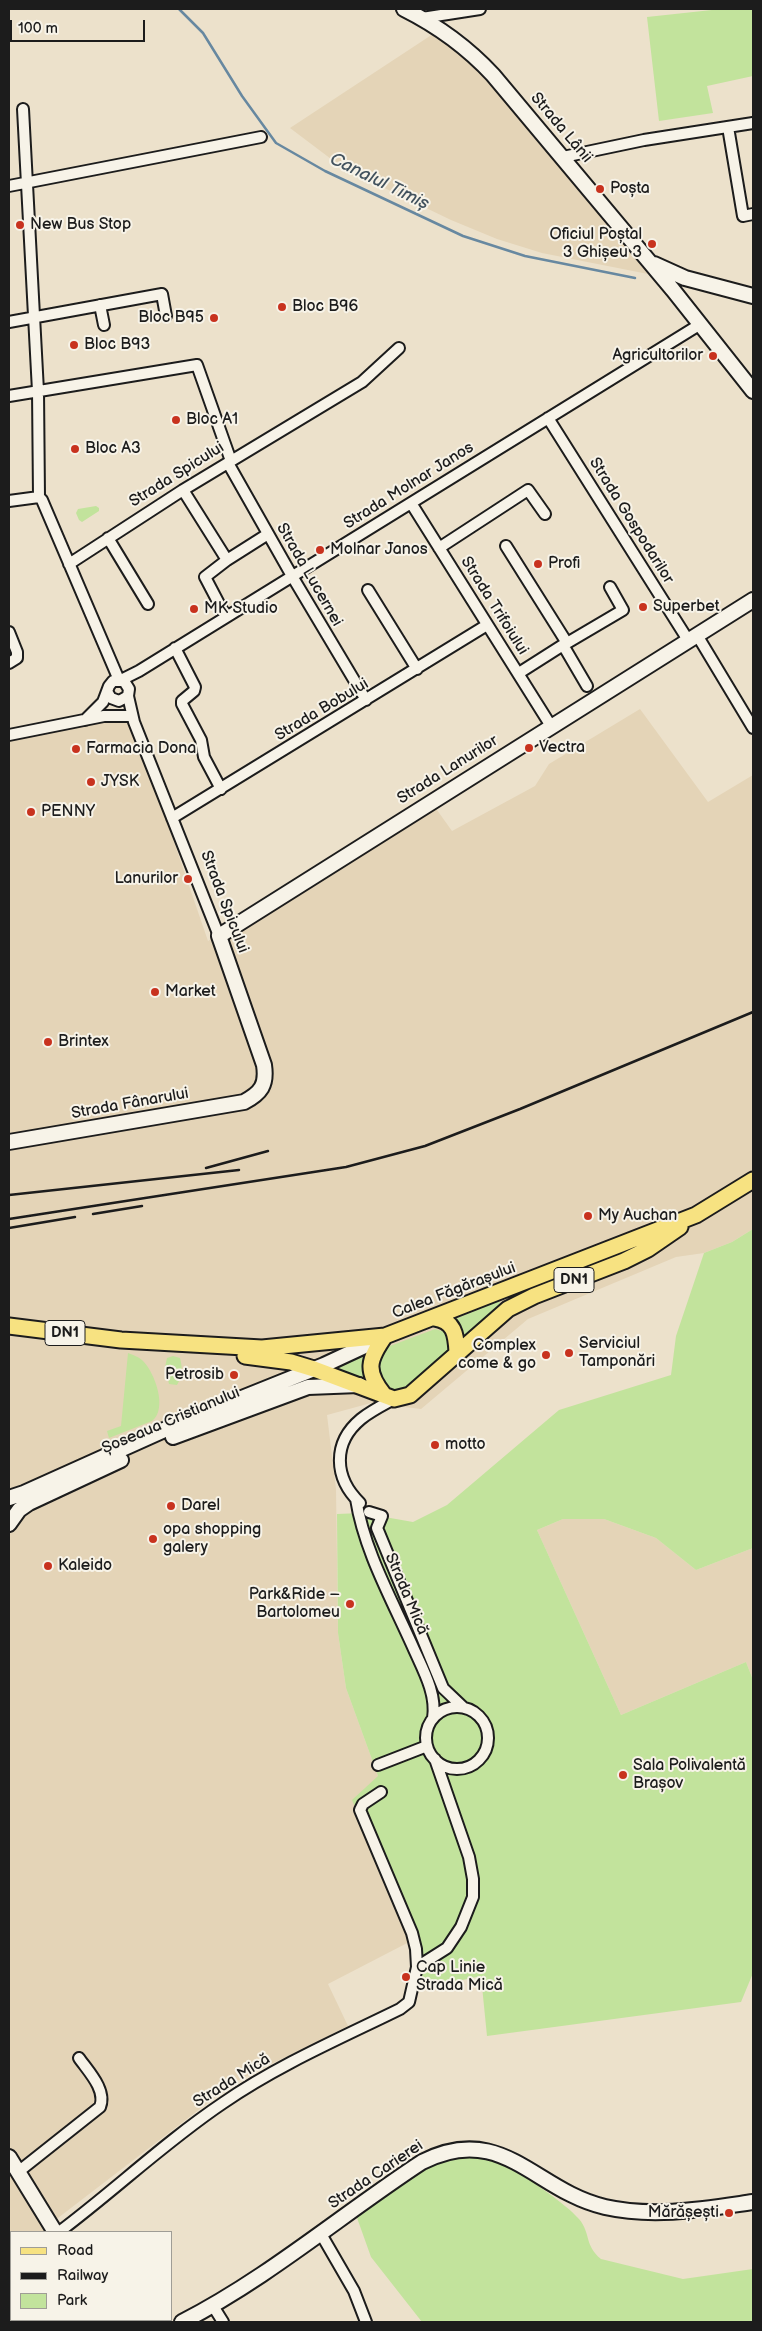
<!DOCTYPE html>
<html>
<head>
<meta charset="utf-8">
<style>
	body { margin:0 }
	#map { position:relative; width:762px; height:2331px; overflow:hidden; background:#ece1cb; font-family:"Balsamiq Sans",sans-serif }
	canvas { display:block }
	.frame { position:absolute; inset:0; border:10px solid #1c1c1c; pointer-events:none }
	.legend { position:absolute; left:10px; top:2231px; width:162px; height:90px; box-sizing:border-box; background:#f7f3e8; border:1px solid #9f9d96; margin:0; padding:6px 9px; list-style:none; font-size:15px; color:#1c1c1c }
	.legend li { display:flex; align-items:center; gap:10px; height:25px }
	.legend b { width:25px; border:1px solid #9f9d96 }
	.scale { position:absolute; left:10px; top:20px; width:135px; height:22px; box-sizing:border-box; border:2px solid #1c1c1c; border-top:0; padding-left:6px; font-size:15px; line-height:18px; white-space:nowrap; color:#1c1c1c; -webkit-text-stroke:4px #f7f3e8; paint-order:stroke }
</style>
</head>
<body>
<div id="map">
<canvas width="762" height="2331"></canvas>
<div class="frame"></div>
<ul class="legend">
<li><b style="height:6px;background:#f7e281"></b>Road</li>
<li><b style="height:6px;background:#1c1c1c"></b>Railway</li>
<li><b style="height:14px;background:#c2e39c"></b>Park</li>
</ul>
<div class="scale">100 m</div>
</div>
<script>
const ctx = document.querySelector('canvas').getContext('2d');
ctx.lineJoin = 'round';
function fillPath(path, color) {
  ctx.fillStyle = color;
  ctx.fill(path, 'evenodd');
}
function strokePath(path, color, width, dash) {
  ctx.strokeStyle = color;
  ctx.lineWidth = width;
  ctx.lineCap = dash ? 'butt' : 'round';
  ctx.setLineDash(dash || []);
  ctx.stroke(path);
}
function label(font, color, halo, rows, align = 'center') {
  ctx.font = font + ' "Balsamiq Sans",sans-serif';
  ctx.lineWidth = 4;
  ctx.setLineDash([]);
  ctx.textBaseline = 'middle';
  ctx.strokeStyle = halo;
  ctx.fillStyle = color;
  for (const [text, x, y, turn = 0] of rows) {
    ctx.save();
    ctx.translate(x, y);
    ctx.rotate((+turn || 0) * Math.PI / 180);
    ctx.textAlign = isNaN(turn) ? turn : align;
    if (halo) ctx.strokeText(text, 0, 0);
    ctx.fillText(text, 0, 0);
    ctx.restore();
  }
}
fillPath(new Path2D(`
	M 433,34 L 477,65 L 648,274 L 542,253 L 497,239 L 451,220 L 343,168 L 290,128 Z
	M 640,709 L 708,802 L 753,775 L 753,1229 L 732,1242 L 704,1253 L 676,1257 L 528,1319 L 421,1409 L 371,1403 L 327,1415 L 336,1489 L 338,1633 L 346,1688 L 378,1776 L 413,1940 L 328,1984 L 348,2026 L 235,2082 L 54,2221 L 58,2232 L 11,2232 L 11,2320 L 96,2320 L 97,2322 L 9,2322 L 9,733 L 125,712 L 161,804 L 208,941 L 432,803 L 452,831 L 535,786 L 549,764 Z
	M 563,1519 L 604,1519 L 656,1538 L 696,1570 L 753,1548 L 753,1680 L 746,1662 L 621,1715 L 537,1530 Z`), '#e4d4b7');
fillPath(new Path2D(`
	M 721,9 L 753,9 L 753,76 L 707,86 L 713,113 L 659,121 L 647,17 Z
	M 96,506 L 99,508 L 99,511 L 82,522 L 79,520 L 76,513 L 78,509 Z
	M 753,1229 L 753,1548 L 696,1570 L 656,1538 L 604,1519 L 563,1519 L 537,1530 L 621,1715 L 746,1662 L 753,1680 L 753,1973 L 741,2002 L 487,2036 L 481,1976 L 425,1988 L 413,1940 L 352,1800 L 378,1776 L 346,1688 L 338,1633 L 337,1514 L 362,1513 L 413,1522 L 447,1505 L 559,1410 L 671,1375 L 676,1336 L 704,1253 L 732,1242 Z
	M 499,1301 L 501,1306 L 465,1340 L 460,1325 L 455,1319 Z
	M 435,1329 L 445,1332 L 450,1337 L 450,1351 L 408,1390 L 396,1392 L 383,1386 L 377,1377 L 379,1354 L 390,1346 Z
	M 128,1353 C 133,1355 139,1357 142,1360 C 155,1372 168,1409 152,1421 L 109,1438 L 107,1431 L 121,1426 Z
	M 368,1353 L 371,1383 L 331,1369 Z
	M 173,1356 L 180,1358 C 183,1369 182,1376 177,1385 L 169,1384 L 165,1367 L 167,1358 Z
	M 460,2154 C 470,2155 482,2155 491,2158 C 509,2164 567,2204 579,2219 C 591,2233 584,2245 601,2259 L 683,2279 L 753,2269 L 753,2322 L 422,2322 L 371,2257 L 356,2215 L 429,2165 Z`), '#c2e39c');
strokePath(new Path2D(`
	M 179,9 L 203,33 L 242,96 L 276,143 L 325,171 L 463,236 L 525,256 L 635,278`), '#6788a0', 2.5);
const street = new Path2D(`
	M 422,18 L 480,9
	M 23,109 L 38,391 L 39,497 L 42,500 L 119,680
	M 728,127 L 743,216 L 753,214
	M 563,157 L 644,140 L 753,123
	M 9,186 L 261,137
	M 100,305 L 104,325
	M 9,322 L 162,294 L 166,316
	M 9,396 L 197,365 L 231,461
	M 548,418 L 688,640
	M 228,463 L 292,576 L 366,700
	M 183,490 L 227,560 L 205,577 L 226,617
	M 9,501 L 39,497
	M 411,503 L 551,726
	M 108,538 L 148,604
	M 506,546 L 567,643 L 563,645
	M 439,548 L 528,490 L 545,514
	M 227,560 L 268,534
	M 69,564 L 183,490 L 362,382 L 399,348
	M 368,590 L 417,669
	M 9,632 L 17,652 L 17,658 L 9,663
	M 697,635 L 753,728
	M 567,643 L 623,610 L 610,587
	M 175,648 L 195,687 L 194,691 L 182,701 L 182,704 L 201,740 L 204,757 L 221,789
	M 519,673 L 563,645 L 587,686
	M 121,680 L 139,671 L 699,325
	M 128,696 L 134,722 L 219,936
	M 85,720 L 103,702 L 109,686 L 113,681 L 124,681 L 129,689 L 128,696 L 119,701 L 111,698 L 108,693
	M 9,735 L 104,716 L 128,716
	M 172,818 L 487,625
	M 356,1499 C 364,1550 391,1598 412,1645 C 422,1668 437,1693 433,1718
	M 360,1503 C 334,1478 332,1443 361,1419 C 371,1411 383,1405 394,1399
	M 369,1512 L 382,1516 L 377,1528 L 443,1688 L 463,1707
	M426 1738a31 31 0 1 1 62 0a31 31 0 1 1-62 0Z
	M 378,1765 L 427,1746
	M 381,1792 L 363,1804 L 360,1810 L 412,1933 L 416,1949 L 417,1967
	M 18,2172 L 100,2107 C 107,2090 88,2071 79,2058
	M 59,2232 C 115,2190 165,2142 223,2103 C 278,2065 341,2038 400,2009 L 409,2002 L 417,1967 L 447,1948 L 461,1927 L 473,1897 L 473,1879 L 469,1857 L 435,1759
	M 321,2234 L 354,2291 L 366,2322
	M 213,2306 L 223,2322`);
const secondary = new Path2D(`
	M 404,9 C 438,26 467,47 493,75 L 673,290 L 753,391
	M 654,264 L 685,278 L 753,296
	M 9,1142 L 244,1102 C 261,1093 267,1085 264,1065 L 219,936 L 753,600
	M 173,1437 L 308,1387 L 359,1385
	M 9,1498 L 24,1493 L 182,1422 L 324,1365 L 382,1338
	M 9,1524 L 19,1510 L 29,1503 L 121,1460
	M 9,2157 L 55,2232
	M 91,2320 L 92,2322
	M 182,2322 C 268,2278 341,2215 422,2162 C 502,2121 535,2191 605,2207 C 654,2218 704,2209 753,2202`);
const primary = new Path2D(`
	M 435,1318 C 454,1321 456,1334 457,1352
	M 9,1326 L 121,1340 L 262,1348 L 385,1336 L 696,1215 L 753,1180
	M 245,1356 L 291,1362 L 314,1369 L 394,1399 L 410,1395 L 508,1309 L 534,1296 L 624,1261 L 648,1249 L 680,1227
	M 384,1395 C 365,1371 368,1360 385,1336`);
strokePath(street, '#1c1c1c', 14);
strokePath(secondary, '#1c1c1c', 18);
strokePath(primary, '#1c1c1c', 19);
strokePath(street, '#f7f3e8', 10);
strokePath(secondary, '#f7f3e8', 14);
strokePath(primary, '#f7e281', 15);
strokePath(new Path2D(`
	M 206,1168 L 268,1151
	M 9,1195 L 239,1170
	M 93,1214 L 142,1206
	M 9,1219 L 346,1167 L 425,1146 L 520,1109 L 753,1012
	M 9,1228 L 75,1217`), '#1c1c1c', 2.5);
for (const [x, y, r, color] of [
	[600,189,5,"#c8321e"],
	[20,225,5,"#c8321e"],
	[652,244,5,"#c8321e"],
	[282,307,5,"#c8321e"],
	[214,318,5,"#c8321e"],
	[74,345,5,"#c8321e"],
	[713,356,5,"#c8321e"],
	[176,420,5,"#c8321e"],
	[75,449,5,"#c8321e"],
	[320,550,5,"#c8321e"],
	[538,564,5,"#c8321e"],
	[643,607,5,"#c8321e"],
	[194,609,5,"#c8321e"],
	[529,748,5,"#c8321e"],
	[76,749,5,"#c8321e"],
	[91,782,5,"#c8321e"],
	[31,812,5,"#c8321e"],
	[188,879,5,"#c8321e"],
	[155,992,5,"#c8321e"],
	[48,1042,5,"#c8321e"],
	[588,1216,5,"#c8321e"],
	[569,1353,5,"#c8321e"],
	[546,1355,5,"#c8321e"],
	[234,1375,5,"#c8321e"],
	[435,1445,5,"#c8321e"],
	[171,1506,5,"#c8321e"],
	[153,1539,5,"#c8321e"],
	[48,1566,5,"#c8321e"],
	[350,1604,5,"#c8321e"],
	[623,1775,5,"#c8321e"],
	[406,1977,5,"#c8321e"],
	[729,2213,5,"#c8321e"]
]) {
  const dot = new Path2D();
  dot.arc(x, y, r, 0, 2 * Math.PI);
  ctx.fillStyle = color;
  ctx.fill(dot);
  strokePath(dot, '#f7f3e8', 2);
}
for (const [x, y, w] of [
	[574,1280,40],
	[65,1333,40]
]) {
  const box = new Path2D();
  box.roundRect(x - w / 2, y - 12.5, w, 25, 4);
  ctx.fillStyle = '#f7f3e8';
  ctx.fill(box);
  strokePath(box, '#1c1c1c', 1);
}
label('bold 15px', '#1c1c1c', null, [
	["DN1",574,1280],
	["DN1",65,1333]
]);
label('16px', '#1c1c1c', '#f7f3e8', [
	["Strada Lânii",561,128,50],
	["Strada Spicului",177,475,-32],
	["Strada Molnar Janos",409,486,-32],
	["Strada Gospodarilor",631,521,58],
	["Strada Lucernei",309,575,60],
	["Strada Trifoiului",494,606,58],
	["Strada Bobului",322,710,-31],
	["Strada Lanurilor",448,770,-32],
	["Strada Spicului",224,902,69],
	["Strada Fânarului",130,1104,-10],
	["Calea Făgărașului",454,1291,-21],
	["Șoseaua Cristianului",171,1421,-23],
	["Strada Mică",406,1594,67],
	["Strada Mică",232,2081,-32],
	["Strada Carierei",376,2175,-34]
]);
label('16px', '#1c1c1c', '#f7f3e8', [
	["Poșta",610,189],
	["New Bus Stop",30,225],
	["Oficiul Poștal",642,235,"right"],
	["3 Ghișeu 3",642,253,"right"],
	["Bloc B96",292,307],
	["Bloc B95",204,318,"right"],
	["Bloc B93",84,345],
	["Agricultorilor",703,356,"right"],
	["Bloc A1",186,420],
	["Bloc A3",85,449],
	["Molnar Janos",330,550],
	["Profi",548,564],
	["Superbet",653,607],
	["MK Studio",204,609],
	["Vectra",539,748],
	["Farmacia Dona",86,749],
	["JYSK",101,782],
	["PENNY",41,812],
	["Lanurilor",178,879,"right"],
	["Market",165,992],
	["Brintex",58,1042],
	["My Auchan",598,1216],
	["Serviciul",579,1344],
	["Tamponări",579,1362],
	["Complex",536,1346,"right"],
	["come & go",536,1364,"right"],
	["Petrosib",224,1375,"right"],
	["motto",445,1445],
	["Darel",181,1506],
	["opa shopping",163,1530],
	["galery",163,1548],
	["Kaleido",58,1566],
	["Park&Ride –",340,1595,"right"],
	["Bartolomeu",340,1613,"right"],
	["Sala Polivalentă",633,1766],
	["Brașov",633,1784],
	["Cap Linie",416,1968],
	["Strada Mică",416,1986],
	["Mărășești",719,2213,"right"]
], 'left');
label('italic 18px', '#42525e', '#f7f3e8', [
	["Canalul Timiș",379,182,26]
]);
</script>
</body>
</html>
